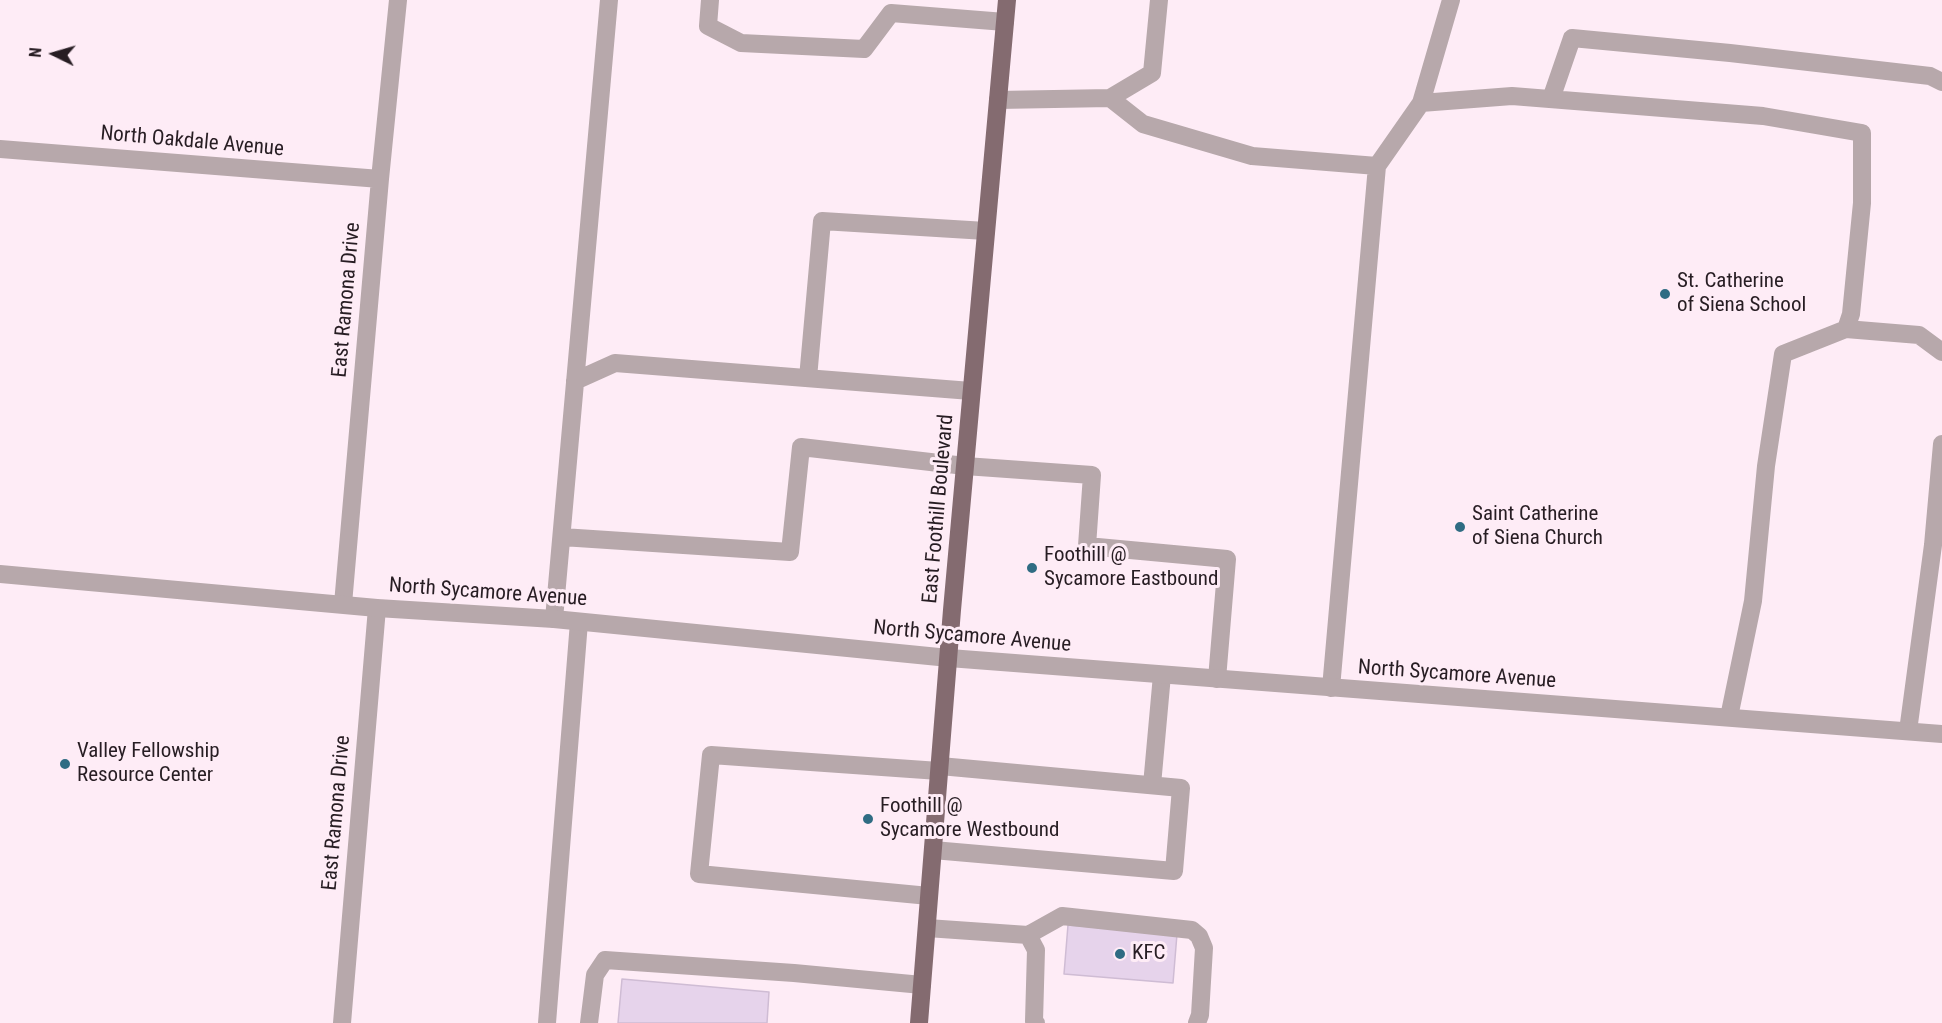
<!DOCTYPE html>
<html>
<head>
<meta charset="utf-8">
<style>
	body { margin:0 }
	#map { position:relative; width:1942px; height:1023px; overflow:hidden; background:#feecf6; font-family:"Roboto Condensed",sans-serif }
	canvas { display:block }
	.north { position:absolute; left:24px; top:24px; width:60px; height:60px; -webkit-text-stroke:4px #feecf6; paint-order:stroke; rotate:275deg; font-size:16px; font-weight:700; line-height:24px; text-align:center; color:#271d23 }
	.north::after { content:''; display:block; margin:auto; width:21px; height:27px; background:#271d23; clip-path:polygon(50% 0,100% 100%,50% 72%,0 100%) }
</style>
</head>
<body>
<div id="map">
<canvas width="1942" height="1023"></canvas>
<div class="north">N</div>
</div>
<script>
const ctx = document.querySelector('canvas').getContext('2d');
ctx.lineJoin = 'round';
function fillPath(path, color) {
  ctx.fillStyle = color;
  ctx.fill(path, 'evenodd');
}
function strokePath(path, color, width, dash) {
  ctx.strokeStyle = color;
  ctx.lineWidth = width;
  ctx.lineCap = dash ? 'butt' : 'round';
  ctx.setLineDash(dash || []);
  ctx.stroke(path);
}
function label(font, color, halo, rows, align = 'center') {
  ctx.font = font + ' "Roboto Condensed",sans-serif';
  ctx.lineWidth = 6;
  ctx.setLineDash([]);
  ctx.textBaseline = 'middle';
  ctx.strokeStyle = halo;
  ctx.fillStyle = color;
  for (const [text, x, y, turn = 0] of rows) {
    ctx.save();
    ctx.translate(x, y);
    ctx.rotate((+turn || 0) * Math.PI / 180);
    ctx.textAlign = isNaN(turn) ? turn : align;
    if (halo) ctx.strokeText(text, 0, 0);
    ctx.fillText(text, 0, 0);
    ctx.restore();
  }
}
const building = new Path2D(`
	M 1068,925 L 1177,934 L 1173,983 L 1064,974 Z
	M 622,979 L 769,992 L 767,1023 L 618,1023 Z`);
fillPath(building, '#e6d3eb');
strokePath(building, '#cfbcd4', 1.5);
strokePath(new Path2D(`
	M 710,0 L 708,26 L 741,43 L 864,49 L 891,13 L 1005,22
	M 1110,98 L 1143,124 L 1252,156 L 1377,166
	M 1551,99 L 1572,38 L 1730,53 L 1930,76 L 1942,82
	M 998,100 L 1110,98 L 1152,73 L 1159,0
	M 1421,103 L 1451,0
	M 808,378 L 822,221 L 986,231
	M 575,381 L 615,363 L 971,391
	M 562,537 L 790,552 L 801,447 L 965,466 L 1092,475 L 1087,546 L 1227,559 L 1217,679
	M 554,619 L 609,0
	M 1331,688 L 1377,166 L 1421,103 L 1512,96 L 1763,116 L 1862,133 L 1862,203 L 1851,314 L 1846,329
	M 1729,717 L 1753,601 L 1766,466 L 1783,354 L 1846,329 L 1919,335 L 1942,352
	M 1908,731 L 1933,545 L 1942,444
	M 1152,785 L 1162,675
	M 933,850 L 1174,871 L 1181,788 L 940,766
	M 929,896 L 699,874 L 711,755 L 939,771
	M 927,928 L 1028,935 L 1036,950 L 1034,1021 L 1036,1023
	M 1028,935 L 1062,916 L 1192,930 L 1199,936 L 1204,948 L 1200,1015 L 1197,1023
	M 547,1023 L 579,622
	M 589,1023 L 595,975 L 605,960 L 794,973 L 922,985`), '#b7a8ab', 18);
strokePath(new Path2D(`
	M 0,149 L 380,179
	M 343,604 L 380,179 L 398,0
	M 342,1023 L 377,608`), '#b7a8ab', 18);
strokePath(new Path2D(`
	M 0,574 L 377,608 L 554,619 L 949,658 L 1942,734`), '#b7a8ab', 18);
strokePath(new Path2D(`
	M 919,1023 L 952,610 L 1007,0`), '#846b70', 18);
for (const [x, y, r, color] of [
	[1665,294,6,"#2f6c83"],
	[1460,527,6,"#2f6c83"],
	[1032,568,6,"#2f6c83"],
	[65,764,6,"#2f6c83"],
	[868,819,6,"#2f6c83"],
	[1120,954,6,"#2f6c83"]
]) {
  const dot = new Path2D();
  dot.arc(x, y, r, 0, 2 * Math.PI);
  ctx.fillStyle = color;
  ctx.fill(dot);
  strokePath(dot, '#feecf6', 2);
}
label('21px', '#271d23', '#feecf6', [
	["North Oakdale Avenue",192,142,5],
	["East Ramona Drive",347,300,-85],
	["East Foothill Boulevard",939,509,-85],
	["North Sycamore Avenue",488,593,4],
	["North Sycamore Avenue",972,637,5],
	["North Sycamore Avenue",1457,675,4],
	["East Ramona Drive",337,813,-85]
]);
label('21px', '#271d23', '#feecf6', [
	["St. Catherine",1677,282],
	["of Siena School",1677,306],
	["Saint Catherine",1472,515],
	["of Siena Church",1472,539],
	["Foothill @",1044,556],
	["Sycamore Eastbound",1044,580],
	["Valley Fellowship",77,752],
	["Resource Center",77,776],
	["Foothill @",880,807],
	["Sycamore Westbound",880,831],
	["KFC",1132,954]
], 'left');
</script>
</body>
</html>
